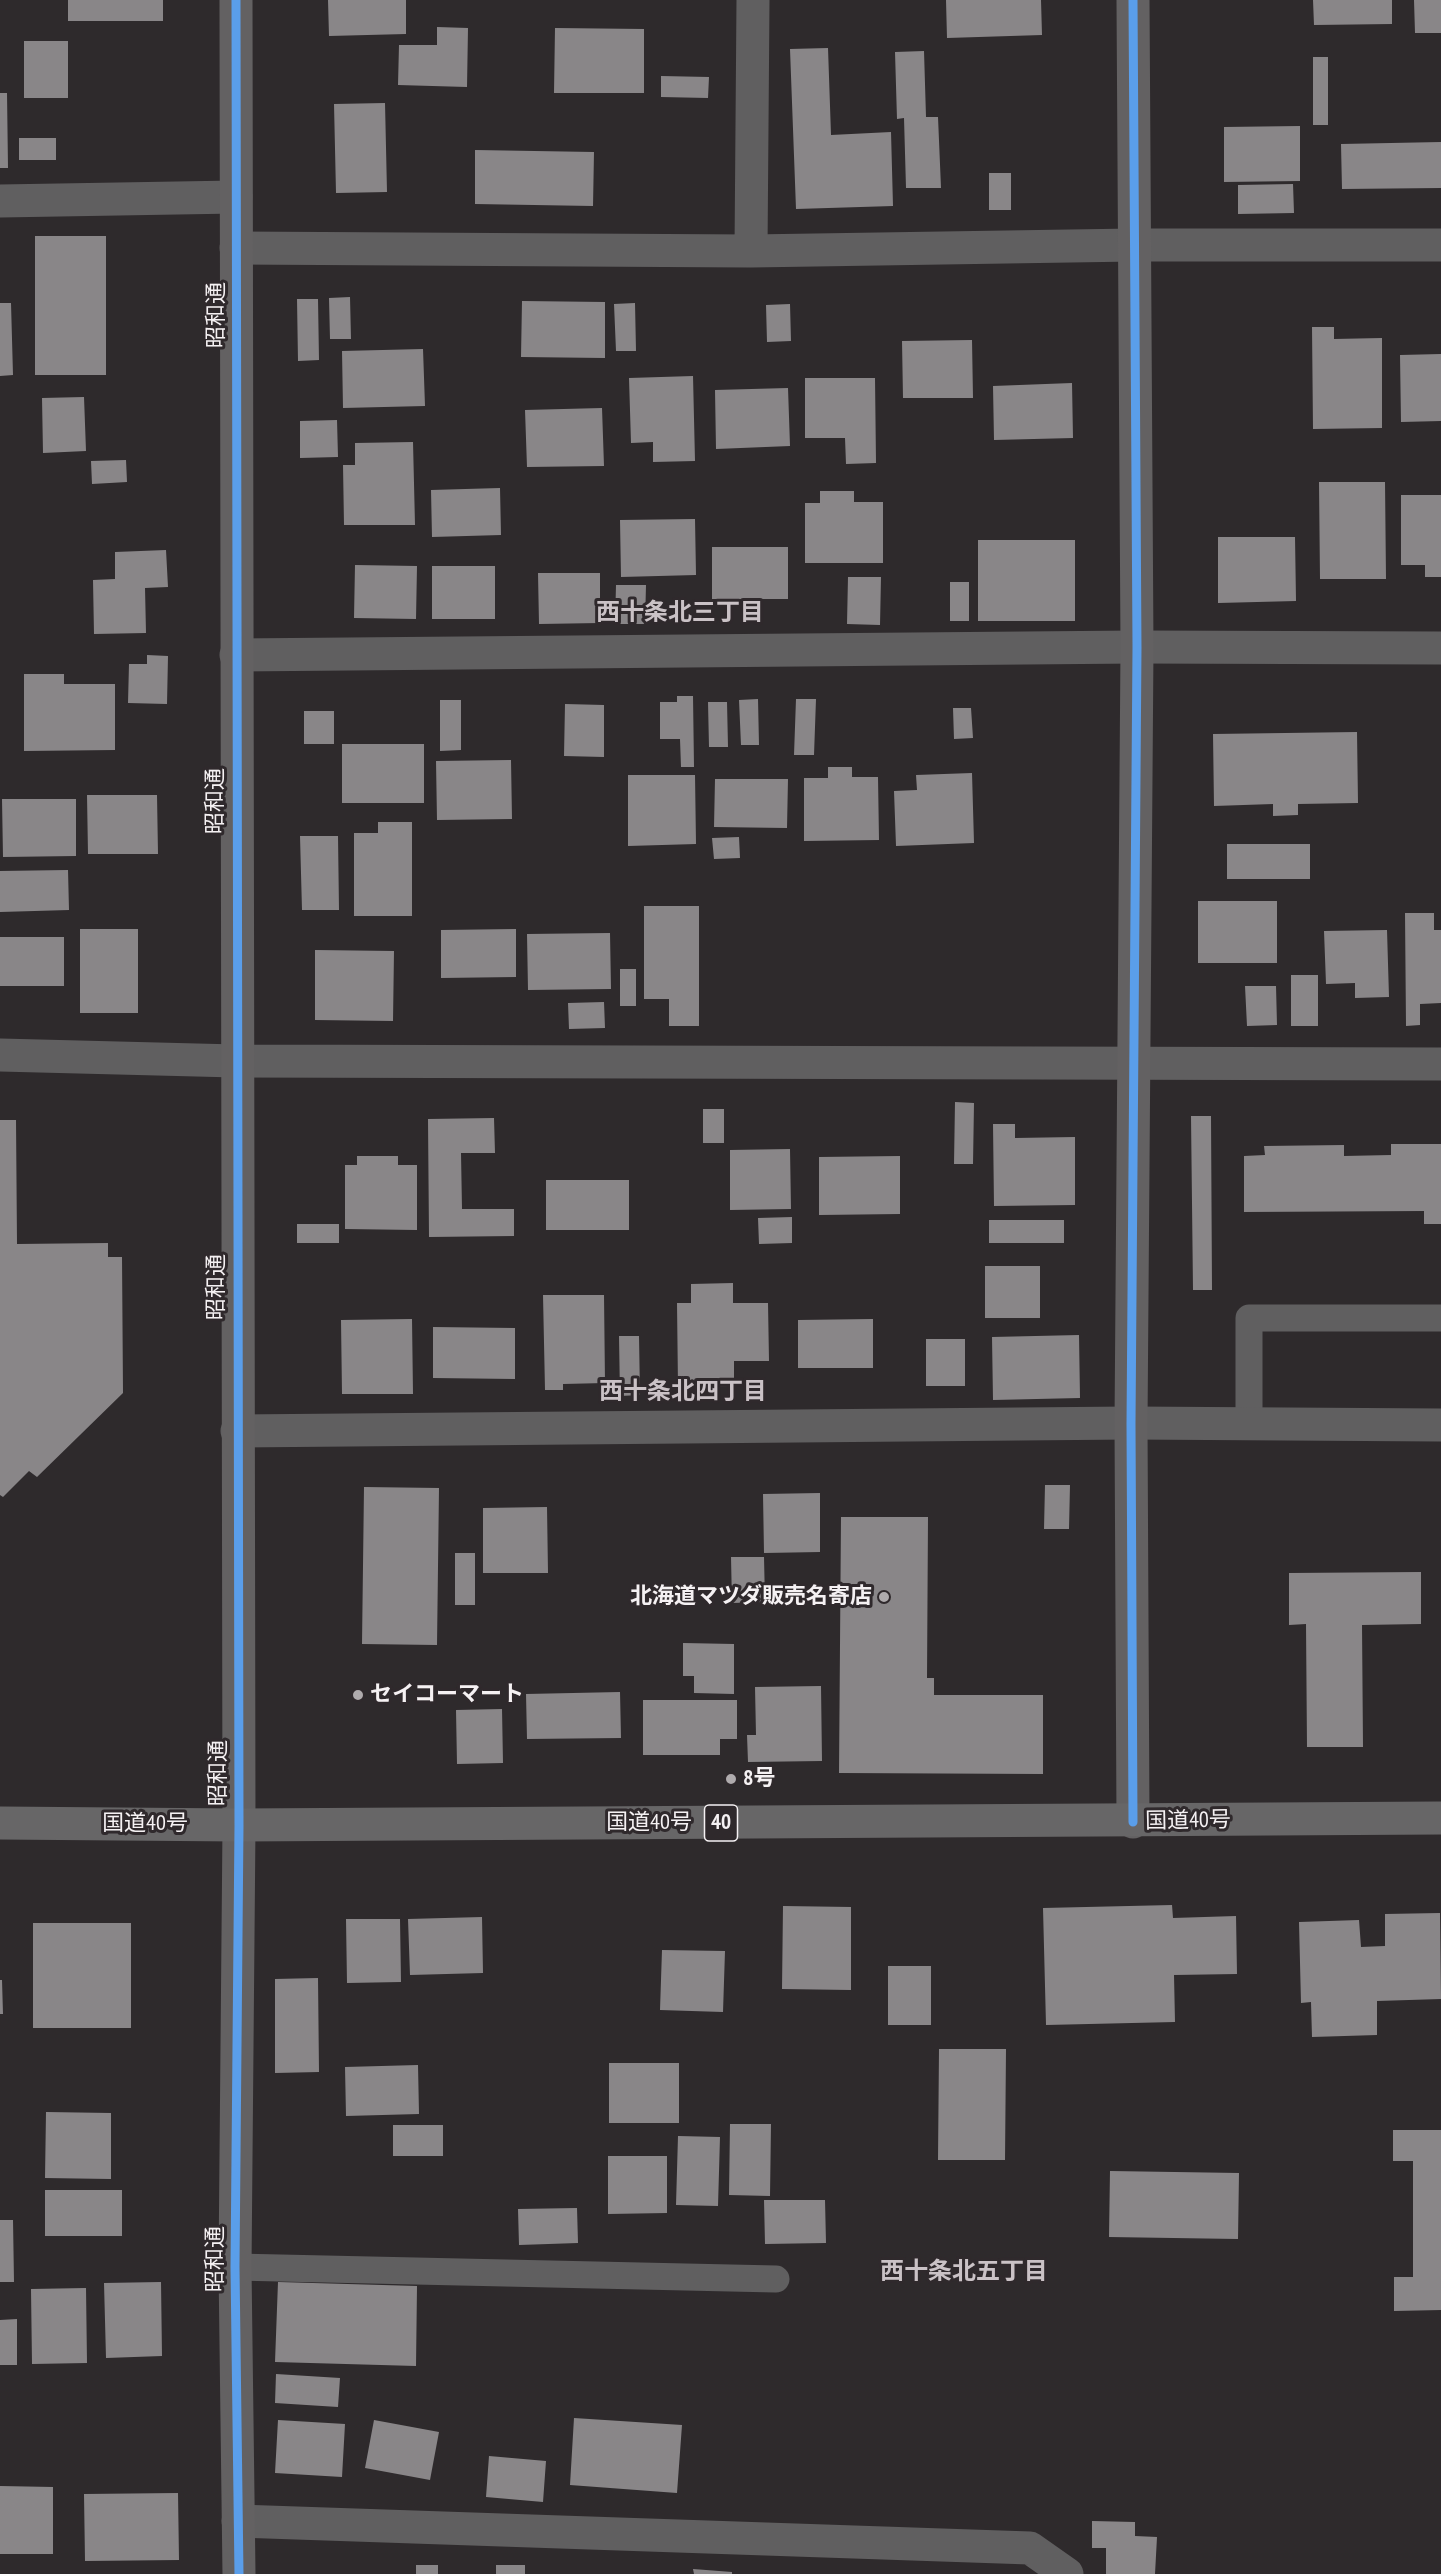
<!DOCTYPE html>
<html>
<head>
<meta charset="utf-8">
<style>
	body { margin:0 }
	canvas { display:block; background:#2e2a2c }
</style>
</head>
<body>
<canvas width="1441" height="2574"></canvas>
<script>
const ctx = document.querySelector('canvas').getContext('2d');
ctx.lineJoin = 'round';
function fillPath(path, color) {
  ctx.fillStyle = color;
  ctx.fill(path, 'evenodd');
}
function strokePath(path, color, width, dash) {
  ctx.strokeStyle = color;
  ctx.lineWidth = width;
  ctx.lineCap = dash ? 'butt' : 'round';
  ctx.setLineDash(dash || []);
  ctx.stroke(path);
}
function label(font, color, halo, rows, align = 'center') {
  ctx.font = font + ' "PT Sans Narrow","Noto Sans JP",sans-serif';
  ctx.lineWidth = 6;
  ctx.setLineDash([]);
  ctx.textBaseline = 'middle';
  ctx.strokeStyle = halo;
  ctx.fillStyle = color;
  for (const [text, x, y, turn = 0] of rows) {
    ctx.save();
    ctx.translate(x, y);
    ctx.rotate((+turn || 0) * Math.PI / 180);
    ctx.textAlign = isNaN(turn) ? turn : align;
    if (halo) ctx.strokeText(text, 0, 0);
    ctx.fillText(text, 0, 0);
    ctx.restore();
  }
}
fillPath(new Path2D(`
	M 68,0 L 163,0 L 163,21 L 68,21 Z
	M 328,0 L 406,0 L 406,34 L 329,36 Z
	M 946,0 L 1041,0 L 1042,35 L 947,38 Z
	M 1313,0 L 1392,0 L 1392,24 L 1314,25 Z
	M 1414,0 L 1441,0 L 1441,33 L 1415,33 Z
	M 437,27 L 468,28 L 467,87 L 398,85 L 399,45 L 437,45 Z
	M 555,28 L 644,29 L 644,93 L 554,93 Z
	M 24,41 L 68,41 L 68,98 L 24,98 Z
	M 828,48 L 831,135 L 891,132 L 893,206 L 796,209 L 790,49 Z
	M 924,51 L 926,117 L 938,117 L 941,188 L 906,188 L 904,118 L 897,119 L 895,52 Z
	M 1313,57 L 1328,57 L 1328,125 L 1313,125 Z
	M 661,76 L 709,77 L 708,98 L 661,97 Z
	M 0,93 L 7,93 L 8,168 L 0,168 Z
	M 385,103 L 387,192 L 336,193 L 334,104 Z
	M 1300,126 L 1300,181 L 1224,182 L 1224,127 Z
	M 19,138 L 56,138 L 56,160 L 19,160 Z
	M 1441,142 L 1441,188 L 1342,189 L 1341,144 Z
	M 475,150 L 594,152 L 593,206 L 475,204 Z
	M 989,173 L 1011,173 L 1011,210 L 989,210 Z
	M 1293,184 L 1294,213 L 1238,214 L 1238,185 Z
	M 35,236 L 106,236 L 106,375 L 35,375 Z
	M 350,297 L 351,339 L 330,339 L 329,298 Z
	M 297,299 L 318,299 L 319,360 L 298,361 Z
	M 522,301 L 605,302 L 605,358 L 521,357 Z
	M 0,303 L 11,303 L 13,375 L 0,376 Z
	M 635,303 L 636,351 L 616,351 L 614,304 Z
	M 790,304 L 791,341 L 767,342 L 766,305 Z
	M 1312,327 L 1334,327 L 1334,339 L 1382,338 L 1382,428 L 1313,429 Z
	M 972,340 L 973,398 L 903,398 L 902,341 Z
	M 423,349 L 425,406 L 343,408 L 342,351 Z
	M 1441,354 L 1441,421 L 1401,422 L 1400,355 Z
	M 693,376 L 695,461 L 653,462 L 653,442 L 631,443 L 629,378 Z
	M 805,378 L 875,378 L 876,463 L 846,464 L 845,438 L 805,438 Z
	M 1072,383 L 1073,438 L 994,440 L 993,386 Z
	M 788,388 L 790,446 L 716,449 L 715,390 Z
	M 84,397 L 86,451 L 43,453 L 42,398 Z
	M 602,408 L 604,466 L 527,467 L 525,410 Z
	M 337,420 L 338,457 L 300,458 L 300,421 Z
	M 413,442 L 415,525 L 344,525 L 343,465 L 355,465 L 355,443 Z
	M 126,460 L 127,482 L 92,484 L 91,461 Z
	M 1319,482 L 1385,482 L 1386,579 L 1320,579 Z
	M 500,488 L 501,535 L 432,537 L 431,490 Z
	M 820,491 L 854,491 L 854,502 L 883,502 L 883,563 L 805,563 L 805,503 L 820,503 Z
	M 1401,495 L 1441,495 L 1441,577 L 1425,577 L 1425,565 L 1401,565 Z
	M 695,519 L 696,575 L 621,577 L 620,520 Z
	M 1218,537 L 1295,537 L 1296,601 L 1218,603 Z
	M 978,540 L 1075,540 L 1075,621 L 978,621 Z
	M 712,547 L 788,547 L 788,599 L 712,599 Z
	M 166,550 L 168,587 L 145,588 L 146,633 L 94,634 L 93,580 L 115,579 L 115,552 Z
	M 355,565 L 417,566 L 416,619 L 354,618 Z
	M 432,566 L 495,566 L 495,619 L 432,619 Z
	M 538,573 L 600,573 L 600,623 L 539,624 Z
	M 848,577 L 881,577 L 880,625 L 847,624 Z
	M 950,582 L 969,582 L 969,621 L 950,621 Z
	M 616,585 L 646,585 L 645,624 L 615,624 Z
	M 147,655 L 168,656 L 167,704 L 128,703 L 129,664 L 147,664 Z
	M 24,674 L 64,674 L 64,684 L 115,684 L 115,750 L 24,751 Z
	M 677,696 L 693,696 L 694,767 L 681,767 L 680,739 L 660,739 L 660,702 L 677,702 Z
	M 758,699 L 759,745 L 741,745 L 739,700 Z
	M 796,699 L 816,699 L 814,755 L 794,755 Z
	M 440,700 L 461,700 L 461,750 L 440,751 Z
	M 708,702 L 727,702 L 728,747 L 709,747 Z
	M 565,704 L 604,705 L 604,757 L 564,756 Z
	M 953,708 L 971,708 L 973,738 L 954,739 Z
	M 304,711 L 334,711 L 334,744 L 304,744 Z
	M 1357,732 L 1358,803 L 1298,804 L 1298,815 L 1273,816 L 1273,804 L 1214,806 L 1213,734 Z
	M 342,744 L 424,744 L 424,803 L 342,803 Z
	M 511,760 L 512,819 L 437,820 L 436,761 Z
	M 828,767 L 852,767 L 852,777 L 878,777 L 879,840 L 804,841 L 804,778 L 828,778 Z
	M 972,773 L 974,843 L 896,846 L 894,791 L 917,790 L 916,775 Z
	M 628,775 L 695,775 L 696,844 L 628,846 Z
	M 715,779 L 788,779 L 787,828 L 714,827 Z
	M 87,795 L 157,795 L 158,854 L 88,854 Z
	M 2,799 L 76,799 L 76,856 L 3,857 Z
	M 378,822 L 412,822 L 412,916 L 354,916 L 354,833 L 378,833 Z
	M 300,836 L 338,836 L 339,910 L 302,910 Z
	M 739,837 L 740,858 L 714,859 L 712,838 Z
	M 1227,844 L 1310,844 L 1310,879 L 1227,879 Z
	M 68,870 L 69,910 L 0,912 L 0,871 Z
	M 1198,901 L 1277,901 L 1277,963 L 1198,963 Z
	M 644,906 L 699,906 L 699,1026 L 669,1026 L 669,999 L 644,999 Z
	M 1405,913 L 1434,913 L 1434,930 L 1441,930 L 1441,1003 L 1420,1004 L 1420,1025 L 1406,1026 Z
	M 80,929 L 138,929 L 138,1013 L 80,1013 Z
	M 516,929 L 516,977 L 441,978 L 441,930 Z
	M 1387,930 L 1389,997 L 1355,998 L 1355,983 L 1326,984 L 1324,931 Z
	M 610,933 L 611,989 L 528,990 L 527,934 Z
	M 0,937 L 64,937 L 64,986 L 0,986 Z
	M 315,950 L 394,951 L 393,1021 L 315,1020 Z
	M 620,969 L 636,969 L 636,1006 L 620,1006 Z
	M 1291,975 L 1318,975 L 1318,1026 L 1291,1026 Z
	M 1245,986 L 1276,986 L 1277,1025 L 1247,1026 Z
	M 604,1002 L 605,1028 L 569,1029 L 568,1003 Z
	M 955,1102 L 974,1103 L 973,1164 L 954,1164 Z
	M 703,1109 L 724,1109 L 724,1143 L 703,1143 Z
	M 1191,1116 L 1211,1116 L 1212,1290 L 1193,1290 Z
	M 494,1118 L 495,1153 L 461,1153 L 462,1209 L 514,1209 L 514,1236 L 429,1237 L 428,1119 Z
	M 0,1120 L 16,1120 L 17,1244 L 108,1243 L 108,1257 L 122,1257 L 123,1393 L 37,1477 L 29,1471 L 3,1497 L 0,1495 Z
	M 993,1124 L 1015,1124 L 1015,1138 L 1075,1137 L 1075,1205 L 994,1206 Z
	M 1391,1144 L 1441,1144 L 1441,1224 L 1424,1224 L 1424,1211 L 1244,1212 L 1244,1156 L 1265,1155 L 1264,1146 L 1344,1145 L 1344,1156 L 1391,1155 Z
	M 790,1149 L 791,1209 L 730,1210 L 730,1150 Z
	M 357,1156 L 398,1156 L 398,1165 L 417,1165 L 417,1230 L 345,1229 L 345,1165 L 357,1165 Z
	M 900,1156 L 900,1214 L 819,1215 L 819,1157 Z
	M 546,1180 L 629,1180 L 629,1230 L 546,1230 Z
	M 792,1217 L 792,1243 L 759,1244 L 758,1218 Z
	M 989,1220 L 1064,1220 L 1064,1243 L 989,1243 Z
	M 297,1224 L 339,1224 L 339,1243 L 297,1243 Z
	M 985,1266 L 1040,1266 L 1040,1318 L 985,1318 Z
	M 733,1283 L 733,1303 L 768,1303 L 769,1361 L 734,1361 L 734,1386 L 678,1387 L 677,1303 L 691,1303 L 691,1284 Z
	M 543,1295 L 604,1295 L 605,1383 L 563,1384 L 563,1390 L 545,1390 Z
	M 412,1319 L 413,1394 L 342,1394 L 341,1320 Z
	M 873,1319 L 873,1368 L 798,1368 L 798,1320 Z
	M 433,1327 L 515,1328 L 515,1379 L 433,1378 Z
	M 1079,1335 L 1080,1398 L 993,1400 L 992,1337 Z
	M 619,1336 L 639,1336 L 640,1395 L 620,1396 Z
	M 926,1339 L 965,1339 L 965,1386 L 926,1386 Z
	M 1045,1485 L 1070,1485 L 1069,1529 L 1044,1529 Z
	M 364,1487 L 439,1488 L 437,1645 L 362,1644 Z
	M 820,1493 L 820,1552 L 764,1553 L 763,1494 Z
	M 547,1507 L 548,1573 L 483,1573 L 483,1508 Z
	M 841,1517 L 928,1517 L 927,1678 L 934,1678 L 934,1695 L 1043,1695 L 1043,1774 L 839,1773 Z
	M 455,1553 L 475,1553 L 475,1605 L 455,1605 Z
	M 731,1557 L 764,1557 L 765,1602 L 732,1603 Z
	M 1421,1572 L 1421,1624 L 1362,1625 L 1363,1747 L 1307,1747 L 1306,1624 L 1289,1625 L 1289,1573 Z
	M 683,1643 L 734,1644 L 734,1694 L 694,1693 L 694,1676 L 683,1676 Z
	M 821,1686 L 822,1761 L 748,1762 L 747,1735 L 756,1735 L 755,1687 Z
	M 620,1692 L 621,1738 L 527,1739 L 526,1694 Z
	M 643,1700 L 737,1700 L 737,1739 L 720,1739 L 720,1755 L 643,1755 Z
	M 502,1709 L 503,1763 L 457,1764 L 456,1710 Z
	M 1172,1905 L 1173,1918 L 1236,1916 L 1237,1974 L 1174,1975 L 1175,2022 L 1046,2025 L 1043,1908 Z
	M 783,1906 L 851,1907 L 851,1990 L 782,1989 Z
	M 1440,1913 L 1441,1999 L 1377,2001 L 1377,2035 L 1312,2037 L 1311,2002 L 1301,2003 L 1299,1922 L 1359,1920 L 1361,1947 L 1385,1946 L 1385,1914 Z
	M 482,1917 L 483,1973 L 410,1975 L 408,1919 Z
	M 346,1919 L 400,1919 L 401,1982 L 347,1983 Z
	M 33,1923 L 131,1923 L 131,2028 L 33,2028 Z
	M 662,1950 L 725,1951 L 723,2012 L 660,2010 Z
	M 888,1966 L 931,1966 L 931,2025 L 888,2025 Z
	M 318,1978 L 319,2072 L 275,2073 L 275,1979 Z
	M 0,1980 L 2,1980 L 3,2014 L 0,2014 Z
	M 939,2049 L 1006,2049 L 1005,2160 L 938,2160 Z
	M 609,2063 L 679,2063 L 679,2123 L 609,2123 Z
	M 418,2065 L 419,2114 L 346,2116 L 345,2067 Z
	M 46,2112 L 111,2113 L 111,2179 L 45,2178 Z
	M 730,2124 L 771,2124 L 770,2196 L 729,2195 Z
	M 393,2125 L 443,2125 L 443,2156 L 393,2156 Z
	M 1393,2130 L 1441,2130 L 1441,2310 L 1394,2311 L 1394,2277 L 1413,2277 L 1413,2161 L 1393,2161 Z
	M 678,2136 L 720,2137 L 718,2206 L 676,2205 Z
	M 608,2156 L 667,2156 L 667,2213 L 608,2214 Z
	M 1110,2171 L 1239,2173 L 1238,2239 L 1109,2237 Z
	M 45,2190 L 122,2190 L 122,2236 L 45,2236 Z
	M 764,2200 L 825,2200 L 826,2243 L 765,2244 Z
	M 577,2208 L 578,2243 L 519,2245 L 518,2209 Z
	M 0,2220 L 13,2220 L 14,2282 L 0,2282 Z
	M 161,2282 L 162,2356 L 106,2358 L 104,2283 Z
	M 278,2282 L 417,2286 L 416,2366 L 275,2362 Z
	M 86,2288 L 87,2363 L 32,2364 L 31,2289 Z
	M 17,2319 L 17,2365 L 0,2365 L 0,2320 Z
	M 276,2374 L 340,2378 L 338,2407 L 275,2403 Z
	M 574,2418 L 682,2425 L 677,2493 L 570,2485 Z
	M 278,2420 L 345,2424 L 342,2477 L 275,2473 Z
	M 374,2420 L 439,2432 L 430,2480 L 365,2468 Z
	M 489,2456 L 546,2461 L 543,2502 L 486,2497 Z
	M 0,2486 L 53,2487 L 53,2554 L 0,2554 Z
	M 178,2493 L 179,2560 L 85,2561 L 84,2494 Z
	M 1092,2521 L 1135,2522 L 1135,2536 L 1157,2537 L 1155,2574 L 1106,2574 L 1106,2548 L 1092,2548 Z
	M 416,2565 L 438,2565 L 438,2574 L 416,2574 Z
	M 496,2565 L 525,2565 L 525,2574 L 496,2574 Z
	M 693,2569 L 732,2572 L 732,2574 L 694,2574 Z`), '#898688');
strokePath(new Path2D(`
	M 1249,1424 L 1249,1318 L 1441,1318
	M 235,2267 L 776,2279`), '#605f60', 27);
strokePath(new Path2D(`
	M 0,201 L 236,197
	M 236,248 L 751,251 L 1134,245 L 1441,245
	M 751,251 L 753,0
	M 236,655 L 1137,647 L 1441,648
	M 0,1055 L 236,1061 L 1441,1064
	M 237,1431 L 1131,1423 L 1441,1425
	M 238,2521 L 1030,2548 L 1067,2574`), '#605f60', 33);
strokePath(new Path2D(`
	M 236,0 L 239,1825 L 235,2267 L 239,2574
	M 1133,0 L 1137,647 L 1131,1423 L 1133,1822`), '#636162', 33);
strokePath(new Path2D(`
	M 0,1823 L 239,1825 L 1441,1818`), '#676667', 33);
strokePath(new Path2D(`
	M 236,0 L 239,1825 L 235,2267 L 239,2574
	M 1133,0 L 1137,647 L 1131,1423 L 1133,1822`), '#5a9eea', 9);
for (const [x, y, r, color] of [
	[884,1597,6,"#afabad"],
	[358,1695,6,"#afabad"],
	[731,1779,6,"#afabad"]
]) {
  const dot = new Path2D();
  dot.arc(x, y, r, 0, 2 * Math.PI);
  ctx.fillStyle = color;
  ctx.fill(dot);
  strokePath(dot, '#2f292c', 2);
}
for (const [x, y, w] of [
	[721,1823,33]
]) {
  const box = new Path2D();
  box.roundRect(x - w / 2, y - 18, w, 36, 4.5);
  ctx.fillStyle = '#2f292c';
  ctx.fill(box);
  strokePath(box, '#f5f1f3', 1.5);
}
label('bold 21px', '#f5f1f3', null, [
	["40",721,1823]
]);
label('22px', '#f5f1f3', '#2f292c', [
	["昭和通",217,315,-90],
	["昭和通",216,801,-90],
	["昭和通",217,1287,-90],
	["昭和通",219,1773,-90],
	["国道40号",1188,1821,-1],
	["国道40号",649,1823],
	["国道40号",145,1824],
	["昭和通",216,2259,-90]
]);
label('bold 22px', '#f5f1f3', '#2f292c', [
	["北海道マツダ販売名寄店",872,1597,"right"],
	["セイコーマート",370,1695],
	["8号",743,1779]
], 'left');
label('bold 24px', '#cac2c6', '#2f292c', [
	["西十条北三丁目",680,613],
	["西十条北四丁目",683,1392],
	["西十条北五丁目",964,2272]
]);
</script>
</body>
</html>
